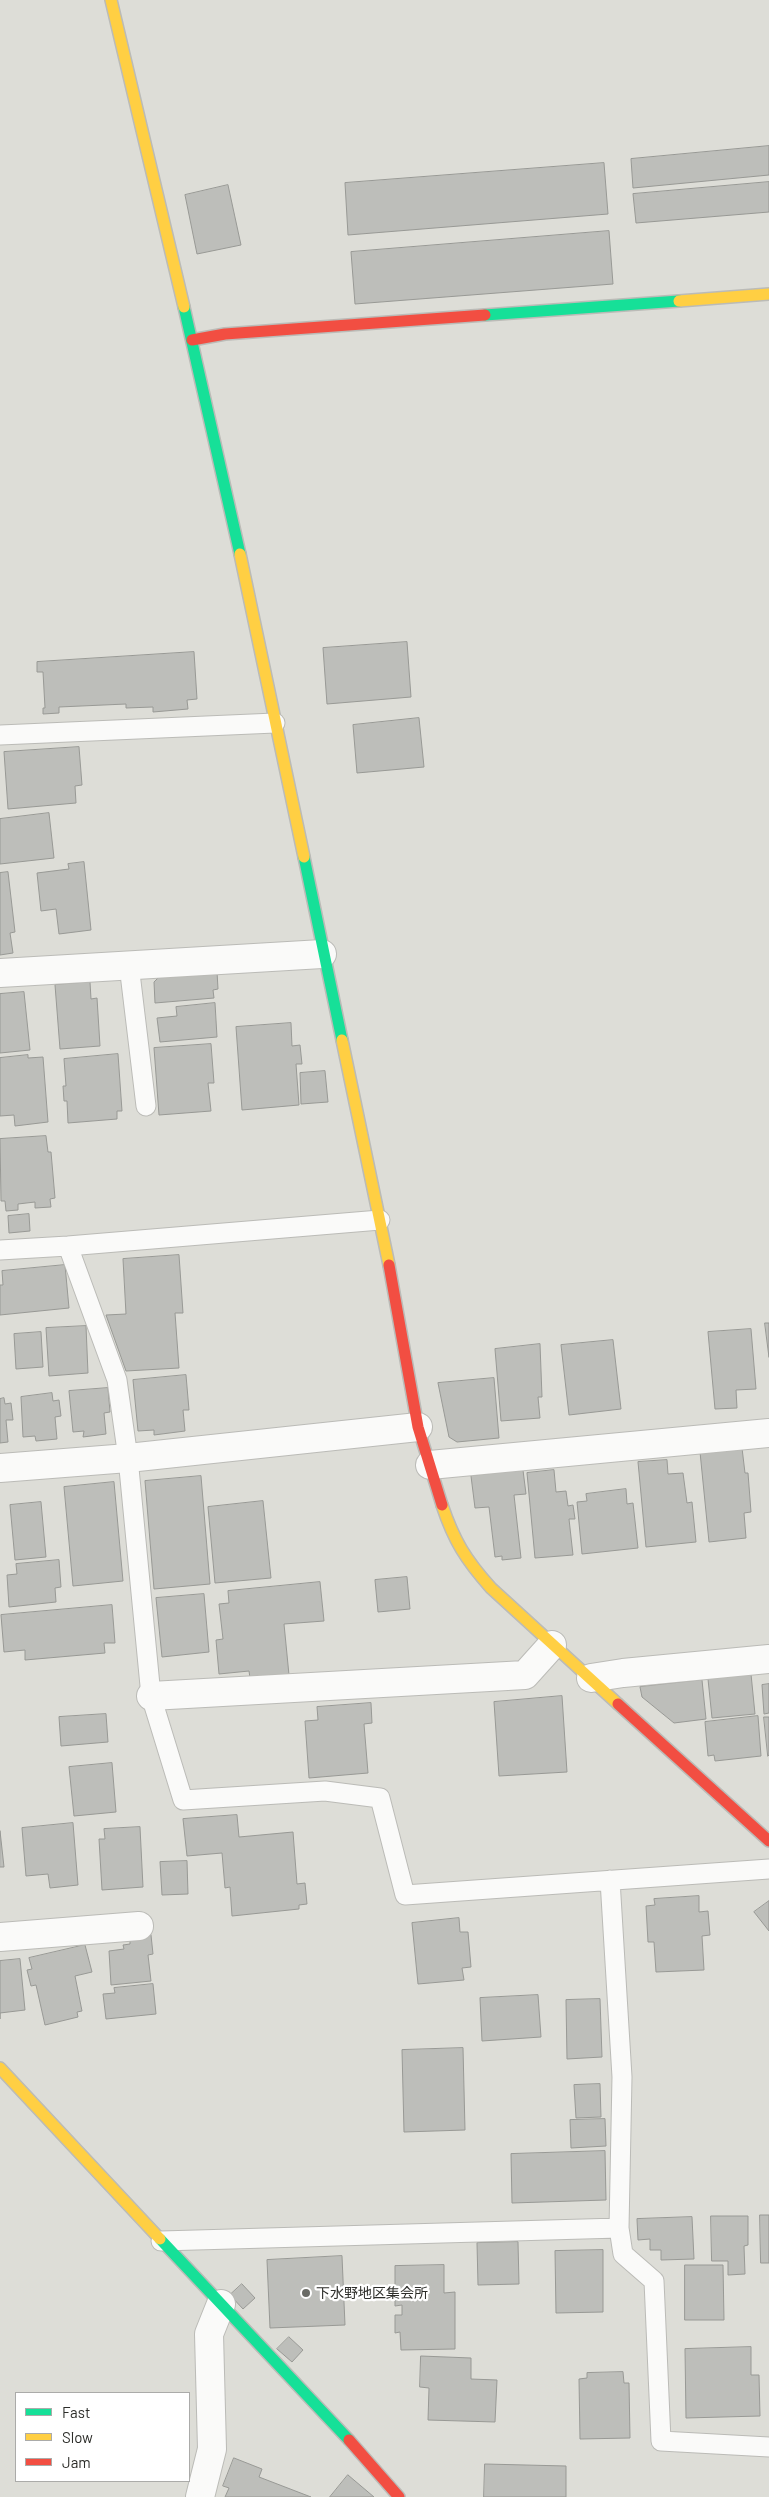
<!DOCTYPE html>
<html>
<head>
<meta charset="utf-8">
<style>
	body { margin:0 }
	#map { position:relative; width:769px; height:2497px; overflow:hidden; background:#ddddd7; font-family:Barlow,sans-serif }
	canvas { display:block }
	.legend { position:absolute; left:15px; top:2392px; width:175px; height:90px; box-sizing:border-box; background:#fff; border:1px solid #ababa9; margin:0; padding:6px 9px; list-style:none; font-size:15px; color:#2c2d29 }
	.legend li { display:flex; align-items:center; gap:10px; height:25px }
	.legend b { width:25px; border:1px solid #ababa9 }
</style>
</head>
<body>
<div id="map">
<canvas width="769" height="2497"></canvas>
<ul class="legend">
<li><b style="height:6px;background:#16e098"></b>Fast</li>
<li><b style="height:6px;background:#ffcf43"></b>Slow</li>
<li><b style="height:6px;background:#f24e42"></b>Jam</li>
</ul>
</div>
<script>
const ctx = document.querySelector('canvas').getContext('2d');
ctx.lineJoin = 'round';
function fillPath(path, color) {
  ctx.fillStyle = color;
  ctx.fill(path, 'evenodd');
}
function strokePath(path, color, width, dash) {
  ctx.strokeStyle = color;
  ctx.lineWidth = width;
  ctx.lineCap = dash ? 'butt' : 'round';
  ctx.setLineDash(dash || []);
  ctx.stroke(path);
}
function label(font, color, halo, rows, align = 'center') {
  ctx.font = font + ' Barlow,"Noto Sans JP",sans-serif';
  ctx.lineWidth = 4.5;
  ctx.setLineDash([]);
  ctx.textBaseline = 'middle';
  ctx.strokeStyle = halo;
  ctx.fillStyle = color;
  for (const [text, x, y, turn = 0] of rows) {
    ctx.save();
    ctx.translate(x, y);
    ctx.rotate((+turn || 0) * Math.PI / 180);
    ctx.textAlign = isNaN(turn) ? turn : align;
    if (halo) ctx.strokeText(text, 0, 0);
    ctx.fillText(text, 0, 0);
    ctx.restore();
  }
}
const building = new Path2D(`
	M 769,146 L 769,175 L 633,188 L 631,159 Z
	M 604,163 L 608,214 L 348,235 L 345,183 Z
	M 769,182 L 769,212 L 636,223 L 633,194 Z
	M 228,185 L 241,245 L 197,254 L 185,195 Z
	M 609,231 L 613,284 L 355,304 L 351,252 Z
	M 407,642 L 411,697 L 327,704 L 323,648 Z
	M 194,652 L 197,699 L 187,700 L 188,709 L 153,712 L 153,707 L 126,708 L 126,704 L 59,707 L 59,713 L 43,714 L 43,708 L 45,708 L 43,672 L 37,672 L 37,662 Z
	M 419,718 L 424,767 L 357,773 L 353,725 Z
	M 79,747 L 82,785 L 75,786 L 76,803 L 8,809 L 4,752 Z
	M 49,813 L 54,858 L 0,864 L 0,819 Z
	M 84,862 L 91,930 L 59,934 L 56,909 L 41,911 L 37,873 L 69,869 L 68,864 Z
	M 8,872 L 15,932 L 10,933 L 13,953 L 0,955 L 0,873 Z
	M 217,971 L 218,989 L 213,990 L 214,998 L 155,1003 L 154,982 L 160,976 Z
	M 90,982 L 91,999 L 97,998 L 100,1046 L 60,1049 L 55,985 Z
	M 24,992 L 30,1050 L 0,1053 L 0,994 Z
	M 215,1003 L 217,1037 L 160,1042 L 157,1018 L 177,1016 L 176,1007 Z
	M 291,1023 L 292,1046 L 300,1045 L 302,1064 L 296,1064 L 299,1105 L 242,1110 L 236,1027 Z
	M 211,1044 L 214,1083 L 208,1083 L 211,1111 L 159,1115 L 154,1048 Z
	M 118,1054 L 122,1111 L 117,1111 L 117,1119 L 68,1123 L 67,1101 L 64,1101 L 63,1086 L 66,1086 L 64,1059 Z
	M 28,1055 L 28,1058 L 43,1057 L 48,1122 L 15,1126 L 14,1115 L 0,1116 L 0,1058 Z
	M 325,1071 L 328,1102 L 301,1104 L 300,1073 Z
	M 46,1136 L 48,1152 L 51,1152 L 55,1198 L 50,1199 L 51,1207 L 35,1208 L 35,1202 L 18,1204 L 18,1210 L 6,1211 L 5,1201 L 1,1201 L 0,1139 Z
	M 29,1214 L 30,1231 L 9,1233 L 8,1216 Z
	M 179,1255 L 183,1313 L 175,1313 L 179,1368 L 126,1371 L 106,1315 L 126,1314 L 123,1259 Z
	M 65,1265 L 69,1308 L 0,1315 L 0,1285 L 3,1285 L 2,1271 Z
	M 765,1323 L 769,1323 L 769,1357 Z
	M 86,1326 L 88,1373 L 49,1376 L 46,1328 Z
	M 751,1329 L 756,1389 L 736,1390 L 737,1408 L 715,1409 L 708,1332 Z
	M 41,1332 L 43,1367 L 16,1369 L 14,1334 Z
	M 613,1340 L 621,1409 L 569,1415 L 561,1345 Z
	M 540,1344 L 542,1397 L 538,1397 L 540,1418 L 501,1421 L 495,1349 Z
	M 186,1375 L 189,1410 L 183,1410 L 185,1431 L 154,1435 L 154,1430 L 138,1431 L 133,1380 Z
	M 494,1378 L 499,1438 L 457,1442 L 449,1437 L 438,1383 Z
	M 108,1388 L 110,1412 L 104,1413 L 106,1434 L 83,1437 L 84,1431 L 73,1432 L 69,1391 Z
	M 52,1393 L 53,1401 L 59,1400 L 61,1416 L 55,1417 L 57,1439 L 36,1441 L 35,1436 L 23,1437 L 21,1397 Z
	M 4,1398 L 5,1404 L 11,1403 L 13,1420 L 6,1420 L 8,1442 L 0,1443 L 0,1399 Z
	M 742,1448 L 745,1473 L 748,1473 L 751,1512 L 744,1513 L 746,1538 L 709,1542 L 700,1452 Z
	M 667,1460 L 668,1474 L 683,1473 L 687,1503 L 692,1502 L 696,1542 L 646,1547 L 638,1462 Z
	M 523,1470 L 526,1494 L 514,1495 L 521,1558 L 502,1560 L 502,1556 L 495,1557 L 489,1507 L 475,1508 L 471,1476 Z
	M 554,1470 L 556,1492 L 566,1491 L 568,1506 L 573,1505 L 575,1519 L 569,1519 L 573,1555 L 535,1558 L 527,1473 Z
	M 201,1476 L 210,1584 L 154,1589 L 145,1481 Z
	M 114,1482 L 123,1581 L 73,1586 L 64,1487 Z
	M 626,1489 L 627,1504 L 633,1503 L 638,1548 L 582,1554 L 577,1502 L 587,1501 L 586,1494 Z
	M 263,1501 L 271,1578 L 215,1583 L 208,1507 Z
	M 41,1502 L 46,1557 L 15,1560 L 10,1505 Z
	M 59,1560 L 61,1587 L 55,1588 L 56,1602 L 9,1607 L 7,1575 L 17,1574 L 16,1564 Z
	M 407,1577 L 410,1609 L 378,1612 L 375,1580 Z
	M 320,1582 L 324,1621 L 284,1624 L 289,1675 L 250,1678 L 249,1671 L 219,1674 L 216,1640 L 223,1639 L 219,1604 L 229,1603 L 228,1591 Z
	M 204,1594 L 209,1652 L 162,1657 L 156,1598 Z
	M 112,1605 L 115,1643 L 104,1643 L 105,1653 L 25,1660 L 25,1650 L 4,1652 L 1,1615 Z
	M 751,1674 L 755,1714 L 712,1718 L 708,1679 Z
	M 702,1680 L 706,1719 L 674,1723 L 642,1697 L 640,1687 Z
	M 769,1684 L 769,1713 L 764,1714 L 762,1685 Z
	M 562,1696 L 567,1772 L 499,1776 L 494,1702 Z
	M 371,1703 L 372,1723 L 364,1724 L 368,1773 L 309,1778 L 305,1721 L 318,1720 L 317,1707 Z
	M 106,1714 L 108,1742 L 61,1746 L 59,1717 Z
	M 758,1716 L 761,1756 L 715,1761 L 714,1755 L 708,1756 L 705,1722 Z
	M 764,1717 L 769,1717 L 769,1755 L 768,1756 Z
	M 112,1763 L 116,1812 L 74,1816 L 69,1767 Z
	M 237,1815 L 239,1837 L 293,1832 L 297,1884 L 305,1883 L 307,1904 L 299,1905 L 299,1909 L 232,1916 L 230,1887 L 225,1888 L 222,1853 L 187,1856 L 183,1819 Z
	M 73,1823 L 78,1885 L 50,1888 L 48,1874 L 26,1876 L 22,1828 Z
	M 140,1827 L 143,1887 L 102,1890 L 99,1839 L 105,1839 L 104,1829 Z
	M 0,1831 L 4,1867 L 0,1867 Z
	M 187,1861 L 188,1894 L 162,1895 L 160,1862 Z
	M 699,1896 L 699,1912 L 708,1911 L 710,1935 L 702,1936 L 704,1970 L 656,1972 L 654,1942 L 648,1942 L 646,1906 L 655,1905 L 654,1899 Z
	M 769,1901 L 769,1931 L 754,1912 Z
	M 459,1918 L 460,1932 L 468,1932 L 471,1967 L 462,1968 L 464,1980 L 418,1984 L 412,1923 Z
	M 151,1935 L 153,1954 L 148,1955 L 151,1981 L 111,1985 L 109,1951 L 124,1949 L 123,1945 L 130,1944 L 130,1937 Z
	M 85,1945 L 92,1972 L 75,1976 L 82,2011 L 77,2012 L 78,2017 L 45,2025 L 36,1985 L 31,1986 L 27,1970 L 32,1969 L 29,1958 Z
	M 20,1959 L 25,2010 L 0,2013 L 0,2019 L 0,1961 Z
	M 153,1984 L 156,2014 L 106,2019 L 103,1994 L 115,1993 L 114,1988 Z
	M 538,1995 L 541,2037 L 482,2041 L 480,1998 Z
	M 600,1999 L 602,2057 L 567,2059 L 566,2000 Z
	M 463,2048 L 465,2130 L 404,2132 L 402,2050 Z
	M 600,2084 L 601,2117 L 576,2118 L 574,2085 Z
	M 605,2119 L 606,2146 L 571,2148 L 570,2120 Z
	M 605,2151 L 606,2200 L 512,2203 L 511,2154 Z
	M 760,2215 L 769,2215 L 769,2263 L 761,2263 Z
	M 711,2216 L 748,2216 L 748,2245 L 744,2246 L 745,2274 L 728,2275 L 728,2261 L 712,2261 Z
	M 692,2217 L 694,2259 L 661,2260 L 661,2250 L 650,2250 L 650,2239 L 638,2240 L 637,2219 Z
	M 518,2242 L 519,2284 L 478,2285 L 477,2243 Z
	M 603,2250 L 603,2312 L 556,2313 L 555,2251 Z
	M 342,2256 L 345,2325 L 270,2328 L 267,2260 Z
	M 444,2265 L 444,2293 L 455,2292 L 455,2349 L 401,2350 L 400,2332 L 395,2333 L 395,2315 L 402,2315 L 402,2305 L 395,2306 L 395,2266 Z
	M 685,2265 L 723,2265 L 724,2320 L 685,2320 Z
	M 242,2284 L 255,2298 L 243,2309 L 230,2295 Z
	M 289,2337 L 303,2350 L 292,2362 L 277,2349 Z
	M 751,2347 L 751,2375 L 759,2375 L 760,2416 L 686,2418 L 685,2349 Z
	M 421,2356 L 471,2358 L 471,2379 L 497,2380 L 495,2422 L 428,2420 L 429,2388 L 420,2387 Z
	M 623,2372 L 624,2383 L 629,2383 L 630,2438 L 580,2439 L 579,2379 L 587,2378 L 587,2373 Z
	M 234,2458 L 262,2469 L 259,2477 L 311,2497 L 225,2497 L 229,2488 L 223,2486 Z
	M 485,2464 L 566,2466 L 566,2497 L 484,2497 Z
	M 348,2475 L 374,2497 L 330,2497 Z`);
fillPath(building, '#bdbeba');
strokePath(building, '#989995', 1);
const lane = new Path2D(`
	M 0,735 L 275,723
	M 129,965 L 146,1106
	M 68,1246 L 117,1380 L 128,1458 L 151,1696 L 183,1800 L 325,1791 L 380,1798 L 405,1895 L 769,1869
	M 0,1250 L 68,1246 L 380,1220
	M 610,1880 L 622,2077 L 619,2228 L 623,2254 L 654,2281 L 661,2441 L 769,2447
	M 161,2241 L 619,2228`);
const street = new Path2D(`
	M 0,973 L 322,954
	M 430,1465 L 769,1433
	M 0,1468 L 128,1458 L 418,1427
	M 591,1678 L 623,1673 L 769,1659
	M 151,1696 L 525,1675 L 552,1645
	M 0,1937 L 139,1926
	M 200,2497 L 212,2449 L 209,2334 L 221,2304`);
const fast = new Path2D(`
	M 184,307 L 240,554
	M 485,315 L 679,301
	M 304,857 L 342,1040
	M 160,2239 L 349,2440`);
const slow = new Path2D(`
	M 111,0 L 184,307
	M 679,301 L 769,294
	M 240,554 L 304,857
	M 342,1040 L 389,1265
	M 442,1505 C 454,1541 466,1560 491,1588 L 618,1704
	M 0,2068 L 160,2239`);
const jam = new Path2D(`
	M 192,340 L 225,334 L 485,315
	M 389,1265 L 418,1427 L 442,1505
	M 618,1704 L 769,1841
	M 349,2440 L 399,2497`);
strokePath(lane, '#bbbbb7', 21);
strokePath(street, '#bbbbb7', 30);
strokePath(fast, '#bbbbb7', 14);
strokePath(slow, '#bbbbb7', 14);
strokePath(jam, '#bbbbb7', 14);
strokePath(lane, '#fafaf9', 19);
strokePath(street, '#fafaf9', 28);
strokePath(fast, '#16e098', 11);
strokePath(slow, '#ffcf43', 11);
strokePath(jam, '#f24e42', 11);
for (const [x, y, r, color] of [
	[306,2293,5,"#6a6b66"]
]) {
  const dot = new Path2D();
  dot.arc(x, y, r, 0, 2 * Math.PI);
  ctx.fillStyle = color;
  ctx.fill(dot);
  strokePath(dot, '#fff', 2);
}
label('14px', '#2c2d29', '#fff', [
	["下水野地区集会所",316,2293]
], 'left');
</script>
</body>
</html>
